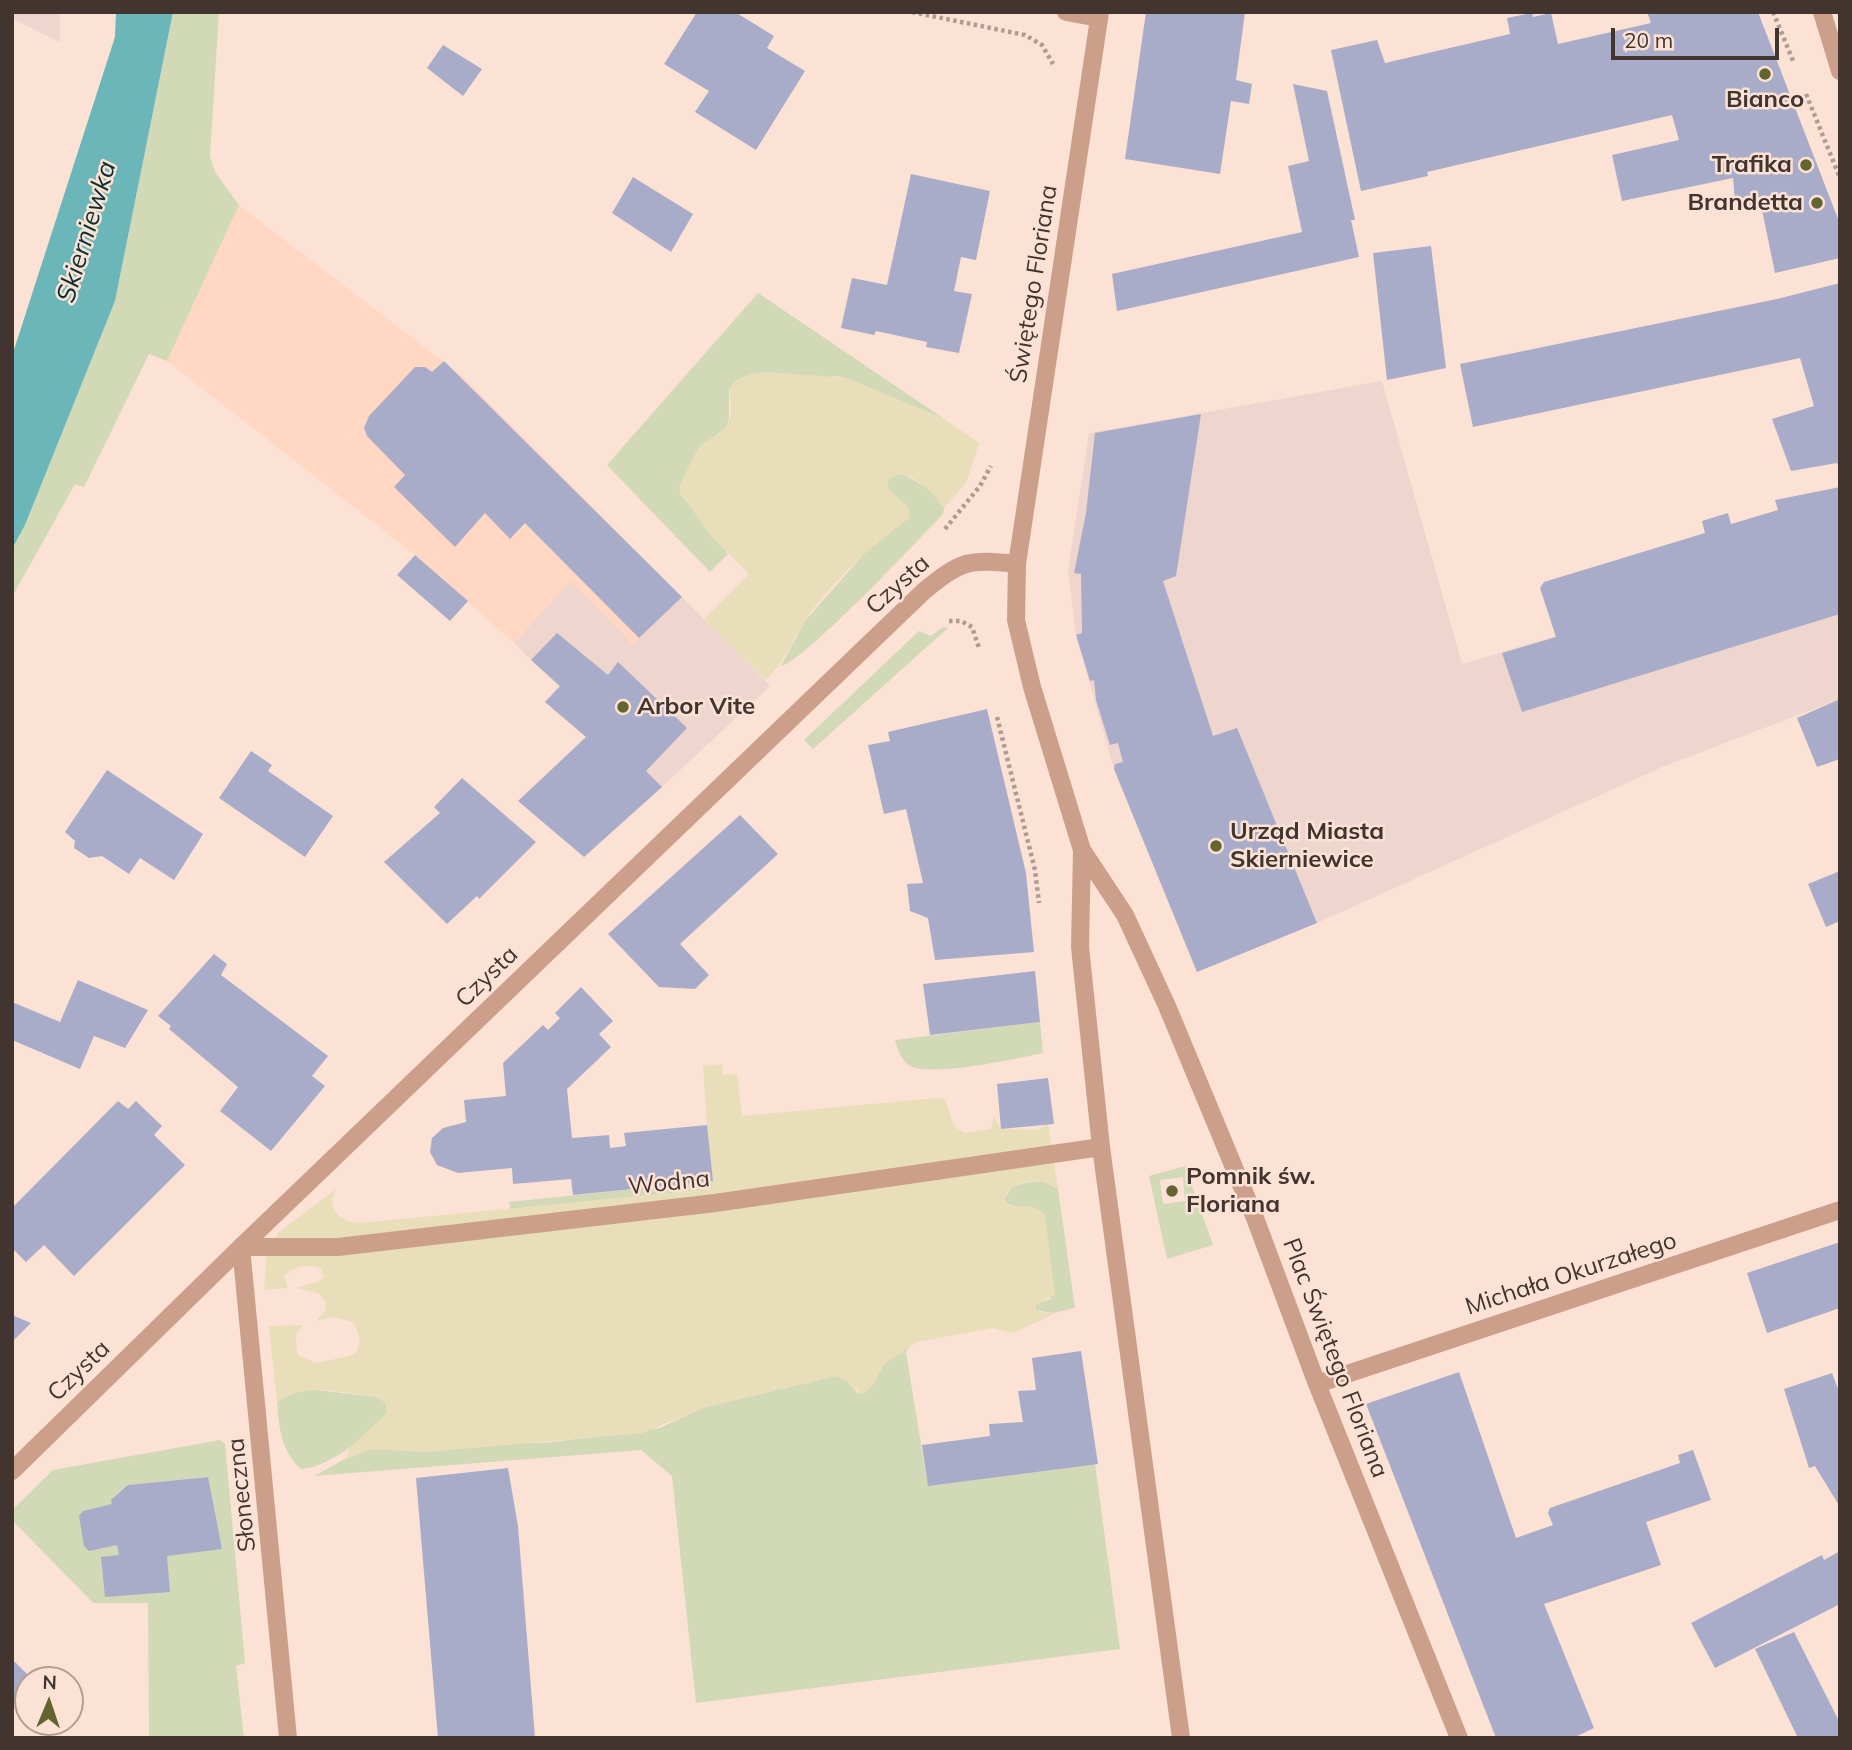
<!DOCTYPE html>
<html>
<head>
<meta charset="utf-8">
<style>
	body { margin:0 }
	#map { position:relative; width:1852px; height:1750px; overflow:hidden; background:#fce2d5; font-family:Mulish,sans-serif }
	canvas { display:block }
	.frame { position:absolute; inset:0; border:14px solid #42352f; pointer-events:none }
	.north { position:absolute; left:14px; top:1666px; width:70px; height:70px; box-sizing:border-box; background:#fce2d5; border:2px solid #b29d93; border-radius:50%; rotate:2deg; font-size:19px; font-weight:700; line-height:28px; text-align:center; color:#42352f }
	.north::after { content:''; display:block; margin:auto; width:24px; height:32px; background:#646431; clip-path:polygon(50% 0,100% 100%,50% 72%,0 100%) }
	.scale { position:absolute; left:1611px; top:28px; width:168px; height:32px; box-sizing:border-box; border:4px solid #42352f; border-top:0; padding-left:9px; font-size:21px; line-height:24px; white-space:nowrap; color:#42352f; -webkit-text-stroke:5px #fce2d5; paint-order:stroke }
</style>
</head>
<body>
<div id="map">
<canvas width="1852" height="1750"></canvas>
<div class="frame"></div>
<div class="north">N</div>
<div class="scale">20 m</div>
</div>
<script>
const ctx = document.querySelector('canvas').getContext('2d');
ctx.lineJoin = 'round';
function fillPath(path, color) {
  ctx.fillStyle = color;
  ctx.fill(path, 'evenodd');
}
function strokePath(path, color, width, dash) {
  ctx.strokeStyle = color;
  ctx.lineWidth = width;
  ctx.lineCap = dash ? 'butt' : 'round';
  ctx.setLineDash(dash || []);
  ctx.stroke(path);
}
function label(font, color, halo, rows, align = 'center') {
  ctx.font = font + ' Mulish,sans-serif';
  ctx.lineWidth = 5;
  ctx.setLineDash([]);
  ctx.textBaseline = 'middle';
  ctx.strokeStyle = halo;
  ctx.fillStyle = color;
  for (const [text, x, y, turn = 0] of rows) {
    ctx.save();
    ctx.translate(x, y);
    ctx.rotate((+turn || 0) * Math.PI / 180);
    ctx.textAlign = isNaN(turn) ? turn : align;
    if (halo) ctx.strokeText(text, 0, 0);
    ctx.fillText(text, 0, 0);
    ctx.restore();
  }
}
fillPath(new Path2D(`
	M 12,12 L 60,12 L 60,42 L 12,18 Z
	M 1382,381 L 1462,664 L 1840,551 L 1840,699 L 1662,767 L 1317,923 L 1197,972 L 1114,769 L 1076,635 L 1068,571 L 1089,433 Z
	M 570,581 L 682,597 L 770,686 L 662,787 L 514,643 Z`), '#eed5cd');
fillPath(new Path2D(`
	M 239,205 L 462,376 L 682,597 L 633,645 L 570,581 L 514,643 L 415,555 L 167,361 Z`), '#ffd7c3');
fillPath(new Path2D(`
	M 173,12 L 219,12 L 210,156 L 215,172 L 239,205 L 167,361 L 149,354 L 84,487 L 75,484 L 12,597 L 12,549 L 25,525 L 115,301 Z
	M 758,293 L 943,418 L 838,376 L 729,388 L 729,419 L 726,428 L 700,447 L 680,493 L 728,554 L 710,572 L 607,465 Z
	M 903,474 L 931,490 L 944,508 L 943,514 C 920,538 805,661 781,666 L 805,621 L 870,547 L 909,518 L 909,508 L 889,490 L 887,481 L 893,475 Z
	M 943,627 L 948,628 L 813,749 L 804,740 L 919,631 L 931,636 Z
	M 1040,1022 L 1043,1053 C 1015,1059 937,1076 912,1067 C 902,1063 898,1050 895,1040 Z
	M 1185,1166 L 1213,1245 L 1167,1259 L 1149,1176 ZM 1183,1177 L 1185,1201 L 1163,1204 L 1160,1180 Z
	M 713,1181 L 712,1189 L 510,1209 L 509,1202 Z
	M 1028,1182 L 1045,1182 L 1058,1189 L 1075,1308 L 1053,1313 L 1035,1310 L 1036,1304 L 1051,1299 L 1015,1206 L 1008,1204 L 1004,1199 L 1012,1187 Z
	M 910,1346 L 906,1352 L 927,1481 L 1095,1464 L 1120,1649 L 696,1703 L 672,1476 L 641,1450 L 314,1476 L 354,1454 L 372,1449 L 428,1452 L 506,1443 L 546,1443 L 660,1428 L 702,1408 L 835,1376 L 847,1380 L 857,1393 L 872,1386 L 884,1364 Z
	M 308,1389 L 377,1397 L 386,1403 L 387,1413 C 370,1435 330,1467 301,1469 C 281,1451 279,1427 277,1402 L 289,1394 Z
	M 220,1440 L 225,1444 L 245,1663 L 236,1666 L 244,1738 L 149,1738 L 148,1603 L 93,1603 L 12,1520 L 12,1510 L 53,1470 ZM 207,1477 L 221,1548 L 129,1485 Z`), '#d1d9b6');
fillPath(new Path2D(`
	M 767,372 L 847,378 L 943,418 L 979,443 L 966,483 L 944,508 C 933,493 906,462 887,481 L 889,490 L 909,508 L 909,518 C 873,544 829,584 804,622 C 790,644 786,662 765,680 L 704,619 L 749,574 L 712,537 L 680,493 L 679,487 C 686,474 691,458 700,447 C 707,439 720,436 726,427 C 744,402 705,379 767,372 Z
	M 722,1064 L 723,1075 L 737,1074 L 742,1116 L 937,1098 L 945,1099 L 954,1126 L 964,1133 L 991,1129 L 994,1117 L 1001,1129 L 1037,1130 L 1048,1124 L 1058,1189 C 1044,1177 1010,1178 1004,1199 L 1008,1205 C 1021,1207 1036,1203 1045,1215 L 1055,1294 L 1034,1307 L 1039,1312 L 1053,1313 L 1050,1316 L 1012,1333 L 992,1328 L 917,1342 L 884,1364 L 872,1386 L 862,1395 L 846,1380 L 835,1376 L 702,1408 L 643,1433 L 428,1452 L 372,1449 L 346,1459 L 349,1448 L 387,1413 L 386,1403 L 377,1397 C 343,1393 307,1382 277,1402 L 269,1326 L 303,1325 L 295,1335 L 298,1355 L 316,1363 L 354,1355 C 364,1343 359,1335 353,1322 L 333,1317 L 316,1321 L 325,1311 L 326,1302 L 318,1293 L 296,1288 L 320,1281 L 324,1276 L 320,1268 C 305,1264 294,1266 284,1277 L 288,1288 L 264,1290 L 267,1250 L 278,1233 L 336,1189 C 326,1208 339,1222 360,1223 L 712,1189 L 703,1066 Z`), '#e8deb9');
fillPath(new Path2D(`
	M 116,12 L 173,12 L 115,301 L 25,525 L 12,549 L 12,356 L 115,37 Z`), '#6ab6b9');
fillPath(new Path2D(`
	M 697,12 L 735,12 L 774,36 L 767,48 L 805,71 L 756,150 L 695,112 L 709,91 L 664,64 Z
	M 1146,12 L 1245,12 L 1236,80 L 1252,84 L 1249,104 L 1231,101 L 1220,174 L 1125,159 Z
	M 1647,12 L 1758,12 L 1840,224 L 1840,258 L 1775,273 L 1761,205 L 1750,206 L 1749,201 L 1735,202 L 1733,178 L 1622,201 L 1612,155 L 1679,140 L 1672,115 L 1427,172 L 1428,176 L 1361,191 L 1331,50 L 1377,40 L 1385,63 L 1510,34 L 1507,18 L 1532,13 L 1533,17 L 1551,13 L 1558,44 L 1651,23 Z
	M 443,45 L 482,69 L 463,96 L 427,68 Z
	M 1293,84 L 1327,91 L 1355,220 L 1351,220 L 1359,257 L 1117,311 L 1112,274 L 1302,232 L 1288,166 L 1309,161 Z
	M 911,174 L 990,191 L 976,260 L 961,257 L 954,291 L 972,294 L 959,353 L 926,347 L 927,342 L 876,331 L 874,335 L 841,328 L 852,278 L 887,285 Z
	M 633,177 L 693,214 L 671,252 L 612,213 Z
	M 1431,246 L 1446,368 L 1387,380 L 1373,253 Z
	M 1840,283 L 1840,470 L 1837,463 L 1791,471 L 1772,419 L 1814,406 L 1800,358 L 1473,427 L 1460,364 L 1777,299 Z
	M 444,361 L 682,597 L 639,638 L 525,523 L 510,539 L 485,513 L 455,547 L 394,487 L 405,475 L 367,436 L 364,428 L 369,416 L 415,367 L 425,367 L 432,372 Z
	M 1201,414 L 1176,576 L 1163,581 L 1213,736 L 1237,728 L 1317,923 L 1197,972 L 1114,769 L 1115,764 L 1123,762 L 1118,743 L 1110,745 L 1096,700 L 1094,680 L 1090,681 L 1076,635 L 1082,633 L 1081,574 L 1074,573 L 1086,513 L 1095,433 Z
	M 1840,487 L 1840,614 L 1522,712 L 1502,653 L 1556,637 L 1540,588 L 1544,582 L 1705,533 L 1702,521 L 1728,513 L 1731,524 L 1778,510 L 1775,500 Z
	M 415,555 L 468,601 L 450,621 L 397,575 Z
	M 557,633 L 608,675 L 618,662 L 687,728 L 646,771 L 662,787 L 584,857 L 518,801 L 586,737 L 545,702 L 560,686 L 531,660 Z
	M 1840,699 L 1840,759 L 1817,767 L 1797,718 Z
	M 987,709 L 1026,873 L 1034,952 L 935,960 L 928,918 L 910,911 L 907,884 L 923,883 L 906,809 L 884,814 L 868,745 L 890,741 L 888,732 Z
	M 251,751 L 272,765 L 268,771 L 333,816 L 305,857 L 219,798 Z
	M 107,770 L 203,834 L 174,880 L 140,858 L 129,874 L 102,856 L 89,858 L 74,848 L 75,841 L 65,832 Z
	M 462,778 L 536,842 L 479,899 L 477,896 L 447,924 L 384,862 L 440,813 L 434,807 Z
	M 740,815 L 778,854 L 680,944 L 709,975 L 695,989 L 659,987 L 608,934 Z
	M 1840,871 L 1840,921 L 1826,927 L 1808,884 Z
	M 214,954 L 227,964 L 221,975 L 328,1056 L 312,1076 L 325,1086 L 271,1151 L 220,1111 L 238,1087 L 169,1029 L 171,1026 L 158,1016 Z
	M 1035,971 L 1040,1022 L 930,1035 L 923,984 Z
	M 78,980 L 148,1010 L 125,1048 L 94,1036 L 80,1069 L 12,1040 L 12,1002 L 60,1022 Z
	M 581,987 L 613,1021 L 599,1034 L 611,1047 L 567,1089 L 572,1138 L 609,1135 L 610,1148 L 626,1146 L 624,1133 L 707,1125 L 713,1181 L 573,1195 L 571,1179 L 513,1184 L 512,1168 L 458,1173 L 437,1165 L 430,1152 L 432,1138 L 443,1128 L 466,1122 L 464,1100 L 506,1096 L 503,1063 L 543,1025 L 548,1030 L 560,1018 L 555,1013 Z
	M 1048,1078 L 1054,1124 L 1001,1129 L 997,1084 Z
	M 118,1101 L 128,1109 L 136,1101 L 162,1126 L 154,1135 L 185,1165 L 74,1276 L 44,1245 L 26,1262 L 12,1248 L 12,1208 Z
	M 1840,1242 L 1840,1308 L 1767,1333 L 1747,1273 Z
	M 12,1315 L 31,1323 L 12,1342 Z
	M 1081,1351 L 1098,1464 L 928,1486 L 922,1445 L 990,1436 L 989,1424 L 1023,1422 L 1018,1391 L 1036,1390 L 1032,1358 Z
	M 1459,1372 L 1516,1538 L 1553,1525 L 1548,1513 L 1550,1508 L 1680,1463 L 1678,1455 L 1693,1450 L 1711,1500 L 1646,1522 L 1661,1565 L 1544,1604 L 1594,1728 L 1573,1738 L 1496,1738 L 1366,1404 Z
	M 1832,1373 L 1840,1394 L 1840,1507 L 1815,1466 L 1809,1468 L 1784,1389 Z
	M 508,1468 L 518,1526 L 535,1738 L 438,1738 L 416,1478 Z
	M 208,1477 L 222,1549 L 167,1556 L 170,1592 L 105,1597 L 101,1557 L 119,1555 L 117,1545 L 89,1551 L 84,1546 L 79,1516 L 83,1511 L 112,1504 L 111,1500 L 128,1485 Z
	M 1840,1551 L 1840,1604 L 1715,1668 L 1691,1623 L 1822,1555 L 1824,1560 Z
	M 1794,1632 L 1840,1723 L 1840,1738 L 1798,1738 L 1755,1649 Z
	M 12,1659 L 33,1680 L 28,1680 L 28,1690 L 12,1706 Z`), '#a9acc9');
strokePath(new Path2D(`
	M 912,12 L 1025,35 L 1042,45 L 1053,64
	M 1773,12 L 1794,63
	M 1806,94 L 1840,178
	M 945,529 L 980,486 L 991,466
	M 949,621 L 961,621 L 972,627 L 979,648
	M 997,717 L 1035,870 L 1039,903`), '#af9b91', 4.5, [3.5, 3.5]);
strokePath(new Path2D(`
	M 241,1247 L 338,1247 L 715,1203 L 1101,1147`), '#cc9f8b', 18);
strokePath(new Path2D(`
	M 1066,12 L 1099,18
	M 1100,12 L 1017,564 L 1016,620 L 1032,687 L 1082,850 L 1125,915 L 1167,1006 L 1255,1218 L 1317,1384 L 1459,1738
	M 1822,12 L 1840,71
	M 1082,850 L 1080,947 L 1101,1147 L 1181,1738
	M 241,1247 L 288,1738
	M 1317,1384 L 1840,1210
	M 12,1471 L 241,1247 L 924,591 C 962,560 968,559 1017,564`), '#cc9f8b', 18);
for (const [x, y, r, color] of [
	[1765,74,7,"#646431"],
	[1806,165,7,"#646431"],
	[1817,203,7,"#646431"],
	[623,707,7,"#646431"],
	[1216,846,7,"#646431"],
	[1172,1191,7,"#646431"]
]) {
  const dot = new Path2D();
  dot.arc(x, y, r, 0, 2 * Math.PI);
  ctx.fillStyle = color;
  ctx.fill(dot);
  strokePath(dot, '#fce2d5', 2.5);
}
label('bold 24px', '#42352f', '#fce2d5', [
	["Bianco",1765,100,"center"],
	["Trafika",1792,165,"right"],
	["Brandetta",1803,203,"right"],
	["Arbor Vite",637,707],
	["Urząd Miasta",1230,832],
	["Skierniewice",1230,860],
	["Pomnik św.",1186,1177],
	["Floriana",1186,1205]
], 'left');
label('24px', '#42352f', '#fce2d5', [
	["Świętego Floriana",1034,284,-81],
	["Czysta",898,585,-42],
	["Czysta",487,977,-44],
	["Wodna",669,1183,-6],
	["Michała Okurzałego",1571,1274,-18],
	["Plac Świętego Floriana",1335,1358,69],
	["Czysta",79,1371,-44],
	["Słoneczna",242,1495,-96]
]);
label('italic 26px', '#082f31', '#fce2d5', [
	["Skierniewka",87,232,-73]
]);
</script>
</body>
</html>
